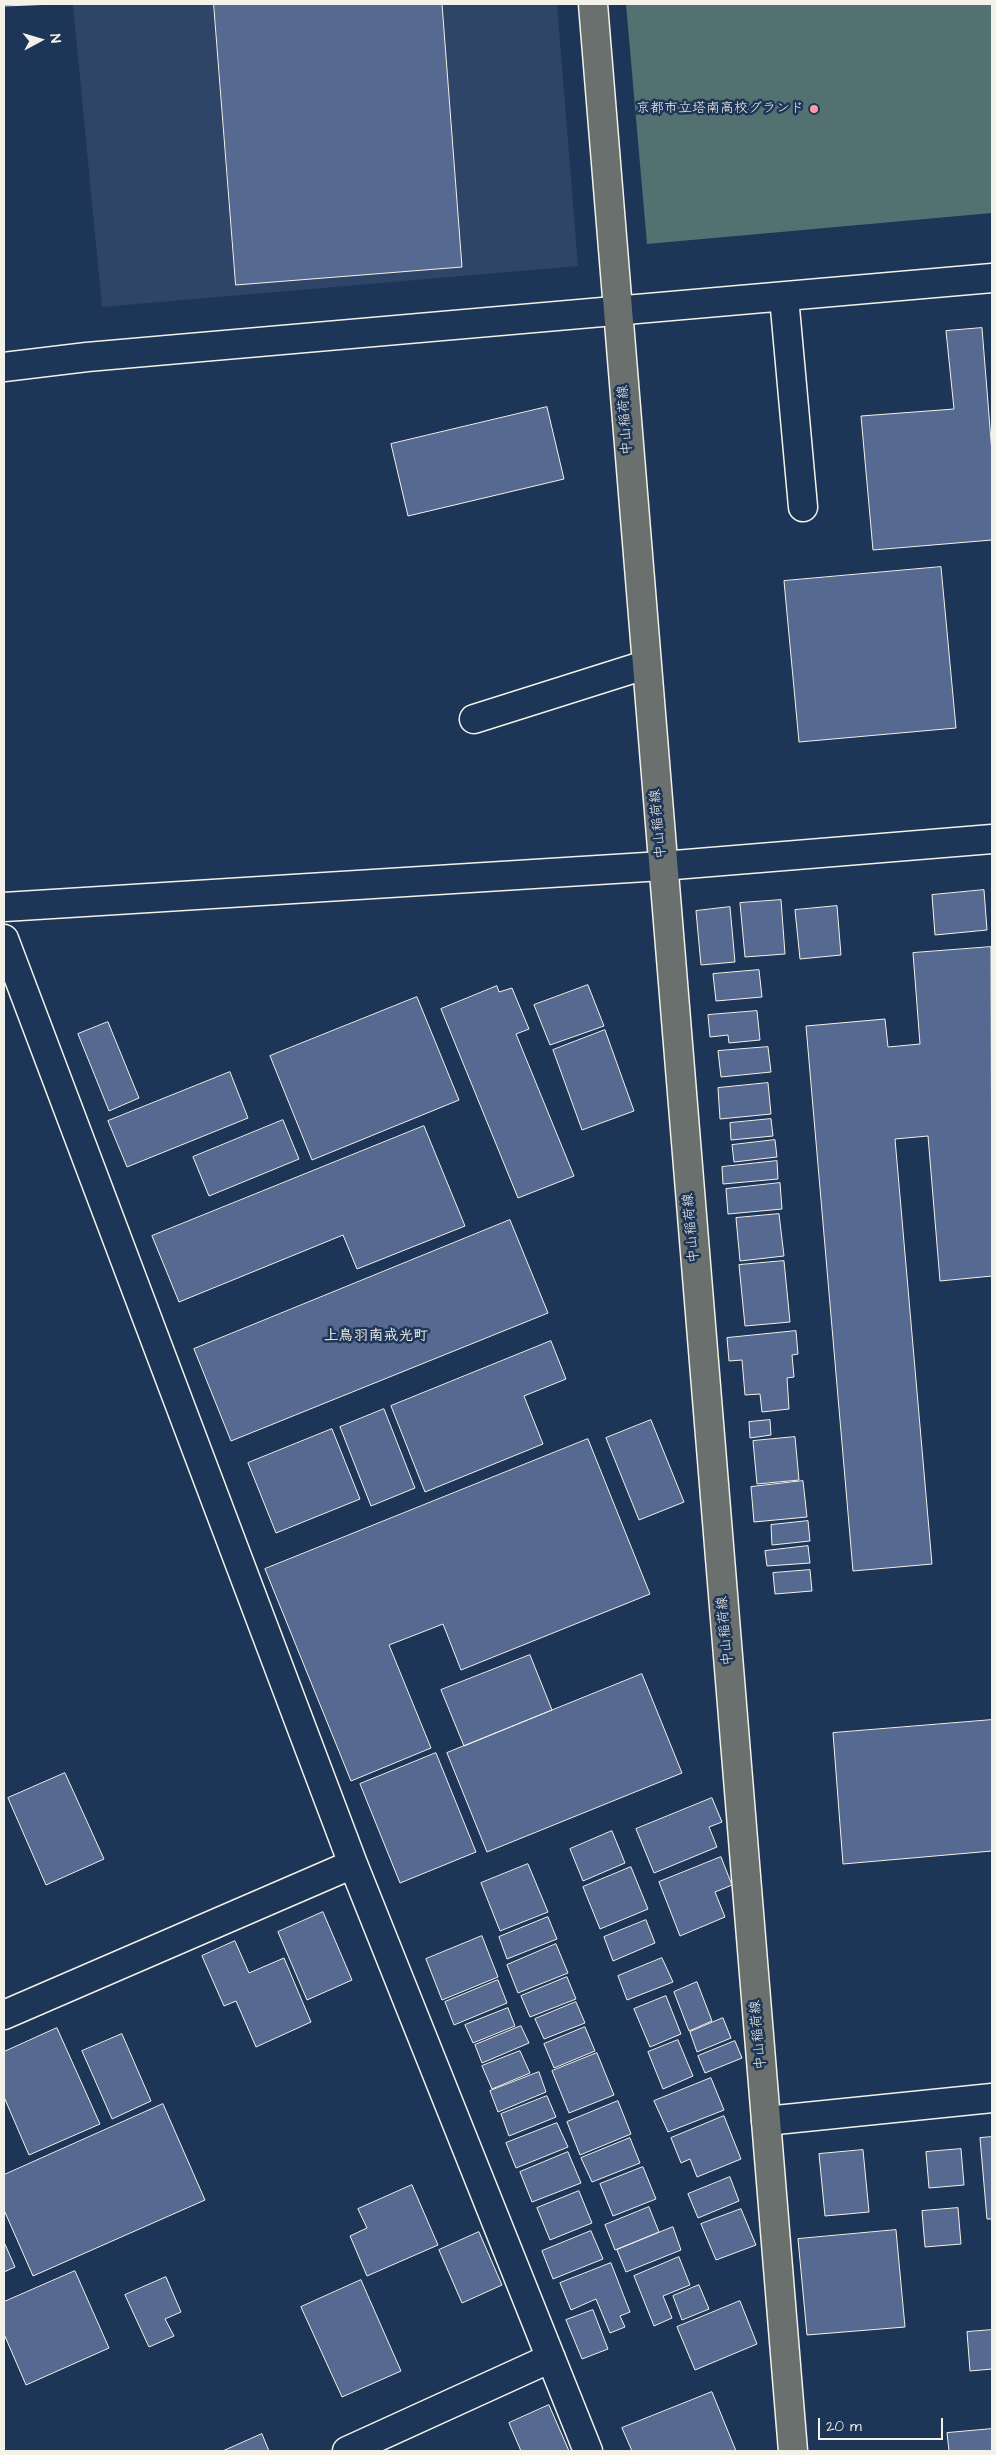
<!DOCTYPE html>
<html>
<head>
<meta charset="utf-8">
<style>
	body { margin:0 }
	#map { position:relative; width:996px; height:2455px; overflow:hidden; background:#1d3557; font-family:"Architects Daughter",sans-serif }
	canvas { display:block }
	.frame { position:absolute; inset:0; border:5px solid #f4f1e8; pointer-events:none }
	.north { position:absolute; left:15px; top:15px; width:50px; height:50px; -webkit-text-stroke:4px #1d3557; paint-order:stroke; rotate:84deg; font-size:14px; font-weight:700; line-height:20px; text-align:center; color:#f4f1e8 }
	.north::after { content:''; display:block; margin:auto; width:18px; height:22px; background:#f4f1e8; clip-path:polygon(50% 0,100% 100%,50% 72%,0 100%) }
	.scale { position:absolute; left:818px; top:2418px; width:125px; height:22px; box-sizing:border-box; border:2px solid #f4f1e8; border-top:0; padding-left:6px; font-size:15px; line-height:18px; white-space:nowrap; color:#f4f1e8; -webkit-text-stroke:4px #1d3557; paint-order:stroke }
</style>
</head>
<body>
<div id="map">
<canvas width="996" height="2455"></canvas>
<div class="frame"></div>
<div class="north">N</div>
<div class="scale">20 m</div>
</div>
<script>
const ctx = document.querySelector('canvas').getContext('2d');
ctx.lineJoin = 'round';
function fillPath(path, color) {
  ctx.fillStyle = color;
  ctx.fill(path, 'evenodd');
}
function strokePath(path, color, width, dash) {
  ctx.strokeStyle = color;
  ctx.lineWidth = width;
  ctx.lineCap = dash ? 'butt' : 'round';
  ctx.setLineDash(dash || []);
  ctx.stroke(path);
}
function label(font, color, halo, rows, align = 'center') {
  ctx.font = font + ' "Architects Daughter","Klee One",sans-serif';
  ctx.lineWidth = 5;
  ctx.setLineDash([]);
  ctx.textBaseline = 'middle';
  ctx.strokeStyle = halo;
  ctx.fillStyle = color;
  for (const [text, x, y, turn = 0] of rows) {
    ctx.save();
    ctx.translate(x, y);
    ctx.rotate((+turn || 0) * Math.PI / 180);
    ctx.textAlign = isNaN(turn) ? turn : align;
    if (halo) ctx.strokeText(text, 0, 0);
    ctx.fillText(text, 0, 0);
    ctx.restore();
  }
}
fillPath(new Path2D(`
	M 557,4 L 578,266 L 102,307 L 73,5 Z`), '#2e4568');
fillPath(new Path2D(`
	M 626,4 L 992,4 L 992,213 L 647,244 Z`), '#537170');
const building = new Path2D(`
	M 4,4 L 55,4 L 4,6 Z
	M 214,4 L 442,4 L 462,267 L 236,285 Z
	M 982,328 L 992,453 L 992,540 L 873,550 L 861,416 L 954,409 L 946,331 Z
	M 547,407 L 564,479 L 408,516 L 391,444 Z
	M 941,567 L 956,728 L 799,742 L 784,581 Z
	M 984,890 L 987,930 L 935,935 L 932,895 Z
	M 781,900 L 785,954 L 745,957 L 740,903 Z
	M 837,906 L 841,955 L 800,959 L 795,910 Z
	M 730,907 L 735,962 L 701,965 L 696,911 Z
	M 991,947 L 992,1276 L 940,1281 L 928,1136 L 895,1139 L 932,1564 L 853,1571 L 806,1026 L 885,1019 L 888,1047 L 920,1044 L 913,953 Z
	M 759,970 L 762,997 L 716,1001 L 713,974 Z
	M 588,985 L 604,1026 L 550,1045 L 534,1005 Z
	M 497,986 L 499,992 L 512,988 L 529,1029 L 516,1034 L 574,1176 L 518,1198 L 441,1009 Z
	M 417,997 L 459,1100 L 312,1160 L 270,1056 Z
	M 757,1011 L 760,1040 L 729,1043 L 728,1035 L 710,1037 L 708,1015 Z
	M 108,1022 L 139,1098 L 109,1111 L 78,1034 Z
	M 605,1030 L 634,1111 L 582,1130 L 553,1050 Z
	M 768,1047 L 771,1072 L 721,1077 L 718,1051 Z
	M 230,1072 L 248,1118 L 127,1167 L 108,1121 Z
	M 768,1083 L 771,1114 L 720,1119 L 718,1088 Z
	M 771,1119 L 773,1136 L 731,1140 L 730,1123 Z
	M 283,1120 L 299,1159 L 209,1196 L 193,1157 Z
	M 424,1126 L 465,1226 L 357,1269 L 343,1235 L 179,1302 L 152,1236 Z
	M 775,1140 L 777,1157 L 734,1162 L 732,1145 Z
	M 777,1161 L 778,1179 L 723,1184 L 722,1167 Z
	M 780,1183 L 782,1209 L 728,1214 L 726,1189 Z
	M 779,1214 L 784,1256 L 740,1261 L 736,1218 Z
	M 510,1220 L 548,1313 L 231,1441 L 194,1349 Z
	M 784,1261 L 790,1322 L 745,1326 L 739,1265 Z
	M 796,1331 L 798,1354 L 792,1355 L 794,1377 L 787,1378 L 789,1409 L 762,1412 L 760,1394 L 745,1395 L 742,1360 L 729,1361 L 727,1338 Z
	M 551,1341 L 566,1379 L 524,1396 L 543,1444 L 425,1492 L 391,1406 Z
	M 384,1409 L 415,1488 L 371,1506 L 340,1427 Z
	M 651,1420 L 684,1502 L 639,1520 L 606,1438 Z
	M 770,1420 L 771,1435 L 750,1438 L 749,1422 Z
	M 332,1429 L 360,1499 L 276,1533 L 248,1463 Z
	M 795,1437 L 799,1480 L 757,1484 L 753,1441 Z
	M 588,1439 L 650,1594 L 461,1670 L 443,1624 L 389,1645 L 431,1748 L 351,1781 L 265,1569 Z
	M 803,1481 L 807,1517 L 754,1522 L 751,1487 Z
	M 808,1521 L 810,1541 L 772,1545 L 771,1525 Z
	M 808,1546 L 810,1563 L 767,1566 L 765,1551 Z
	M 810,1570 L 812,1591 L 775,1594 L 773,1573 Z
	M 530,1655 L 552,1710 L 464,1746 L 441,1690 Z
	M 642,1674 L 682,1773 L 487,1852 L 447,1753 Z
	M 992,1720 L 992,1851 L 843,1864 L 833,1733 Z
	M 436,1753 L 476,1852 L 400,1883 L 360,1784 Z
	M 65,1773 L 104,1859 L 46,1885 L 8,1798 Z
	M 712,1798 L 722,1822 L 709,1827 L 717,1847 L 654,1873 L 636,1829 Z
	M 612,1831 L 625,1863 L 583,1881 L 570,1849 Z
	M 721,1857 L 732,1885 L 715,1892 L 725,1917 L 680,1936 L 659,1882 Z
	M 528,1864 L 548,1912 L 500,1931 L 481,1883 Z
	M 631,1867 L 648,1909 L 600,1929 L 583,1887 Z
	M 323,1912 L 352,1980 L 307,2000 L 278,1932 Z
	M 548,1917 L 557,1939 L 507,1959 L 499,1937 Z
	M 646,1920 L 655,1943 L 613,1961 L 604,1937 Z
	M 482,1936 L 498,1977 L 442,2000 L 426,1959 Z
	M 235,1941 L 249,1973 L 284,1958 L 311,2022 L 256,2047 L 236,2001 L 224,2006 L 202,1956 Z
	M 556,1944 L 568,1973 L 518,1993 L 507,1965 Z
	M 662,1958 L 673,1982 L 627,2000 L 618,1976 Z
	M 567,1977 L 576,1999 L 530,2017 L 521,1996 Z
	M 498,1980 L 507,2003 L 454,2025 L 445,2002 Z
	M 697,1982 L 712,2021 L 689,2031 L 674,1992 Z
	M 666,1996 L 681,2034 L 650,2047 L 634,2009 Z
	M 576,2002 L 585,2023 L 544,2039 L 535,2019 Z
	M 508,2008 L 515,2026 L 473,2043 L 465,2025 Z
	M 723,2018 L 731,2038 L 697,2052 L 690,2032 Z
	M 521,2026 L 529,2043 L 482,2063 L 475,2045 Z
	M 585,2027 L 595,2051 L 554,2068 L 544,2044 Z
	M 57,2028 L 100,2124 L 29,2155 L 4,2097 L 4,2052 Z
	M 122,2034 L 151,2101 L 112,2119 L 82,2051 Z
	M 678,2040 L 693,2076 L 663,2089 L 648,2052 Z
	M 735,2041 L 742,2058 L 705,2073 L 698,2056 Z
	M 520,2051 L 530,2073 L 492,2089 L 482,2066 Z
	M 597,2053 L 614,2095 L 569,2113 L 552,2071 Z
	M 539,2072 L 546,2092 L 498,2112 L 490,2091 Z
	M 711,2078 L 724,2110 L 668,2132 L 654,2101 Z
	M 547,2096 L 556,2117 L 509,2136 L 501,2114 Z
	M 618,2101 L 631,2134 L 580,2155 L 567,2122 Z
	M 163,2104 L 205,2200 L 33,2276 L 4,2210 L 4,2175 Z
	M 724,2116 L 741,2159 L 697,2177 L 690,2159 L 681,2163 L 671,2138 Z
	M 557,2123 L 568,2147 L 516,2168 L 506,2143 Z
	M 992,2137 L 992,2219 L 987,2219 L 980,2138 Z
	M 630,2138 L 640,2163 L 592,2182 L 581,2158 Z
	M 961,2149 L 964,2185 L 929,2188 L 926,2152 Z
	M 863,2150 L 869,2212 L 825,2216 L 819,2154 Z
	M 568,2152 L 581,2183 L 532,2202 L 520,2172 Z
	M 643,2167 L 656,2199 L 613,2216 L 600,2184 Z
	M 730,2177 L 739,2201 L 698,2218 L 688,2194 Z
	M 412,2185 L 438,2245 L 367,2276 L 350,2236 L 367,2228 L 358,2209 Z
	M 579,2191 L 592,2223 L 550,2240 L 537,2208 Z
	M 649,2207 L 659,2232 L 615,2250 L 605,2225 Z
	M 958,2208 L 961,2244 L 925,2247 L 922,2211 Z
	M 741,2209 L 756,2245 L 716,2260 L 701,2224 Z
	M 673,2227 L 681,2250 L 626,2272 L 617,2250 Z
	M 896,2230 L 905,2327 L 807,2335 L 798,2239 Z
	M 591,2231 L 603,2259 L 553,2279 L 542,2251 Z
	M 479,2232 L 502,2285 L 462,2303 L 439,2250 Z
	M 4,2242 L 15,2267 L 4,2272 Z
	M 679,2257 L 690,2285 L 663,2296 L 672,2318 L 654,2326 L 634,2276 Z
	M 611,2263 L 630,2312 L 620,2316 L 625,2327 L 610,2333 L 596,2299 L 571,2310 L 560,2283 Z
	M 75,2271 L 109,2348 L 26,2385 L 4,2334 L 4,2302 Z
	M 166,2277 L 181,2312 L 165,2319 L 174,2336 L 149,2347 L 125,2295 Z
	M 361,2280 L 401,2371 L 342,2397 L 301,2307 Z
	M 699,2285 L 709,2309 L 682,2320 L 673,2296 Z
	M 740,2301 L 757,2344 L 695,2370 L 677,2327 Z
	M 593,2310 L 608,2349 L 582,2359 L 566,2320 Z
	M 992,2330 L 992,2369 L 970,2371 L 967,2332 Z
	M 712,2392 L 736,2451 L 632,2451 L 622,2428 Z
	M 549,2405 L 569,2451 L 521,2451 L 509,2423 Z
	M 992,2429 L 992,2451 L 949,2451 L 947,2433 Z
	M 262,2434 L 269,2451 L 223,2451 Z`);
fillPath(building, '#566990');
strokePath(building, '#f4f1e8', 1);
const minor = new Path2D(`
	M 784,297 L 803,507
	M 4,367 L 87,357 L 992,278
	M 474,719 L 645,665
	M 4,907 L 662,866 L 992,839
	M 4,939 L 353,1864 L 588,2451
	M 4,2015 L 353,1864
	M 766,2121 L 992,2098
	M 347,2451 L 551,2358`);
const major = new Path2D(`
	M 593,4 L 793,2451`);
strokePath(minor, '#f4f1e8', 31);
strokePath(major, '#f4f1e8', 31);
strokePath(minor, '#1d3557', 28);
strokePath(major, '#6a706d', 28);
for (const [x, y, r, color] of [
	[814,109,5,"#ff9aa2"]
]) {
  const dot = new Path2D();
  dot.arc(x, y, r, 0, 2 * Math.PI);
  ctx.fillStyle = color;
  ctx.fill(dot);
  strokePath(dot, '#1d3557', 2);
}
label('14px', '#f4f1e8', '#1d3557', [
	["京都市立塔南高校グランド",804,109]
], 'right');
label('14px', '#f4f1e8', '#1d3557', [
	["中山稲荷線",626,420,-94],
	["中山稲荷線",659,824,-95],
	["中山稲荷線",692,1228,-95],
	["中山稲荷線",726,1631,-95],
	["中山稲荷線",759,2035,-95]
]);
label('bold 15px', '#f4f1e8', '#1d3557', [
	["上鳥羽南戒光町",376,1337]
]);
</script>
</body>
</html>
